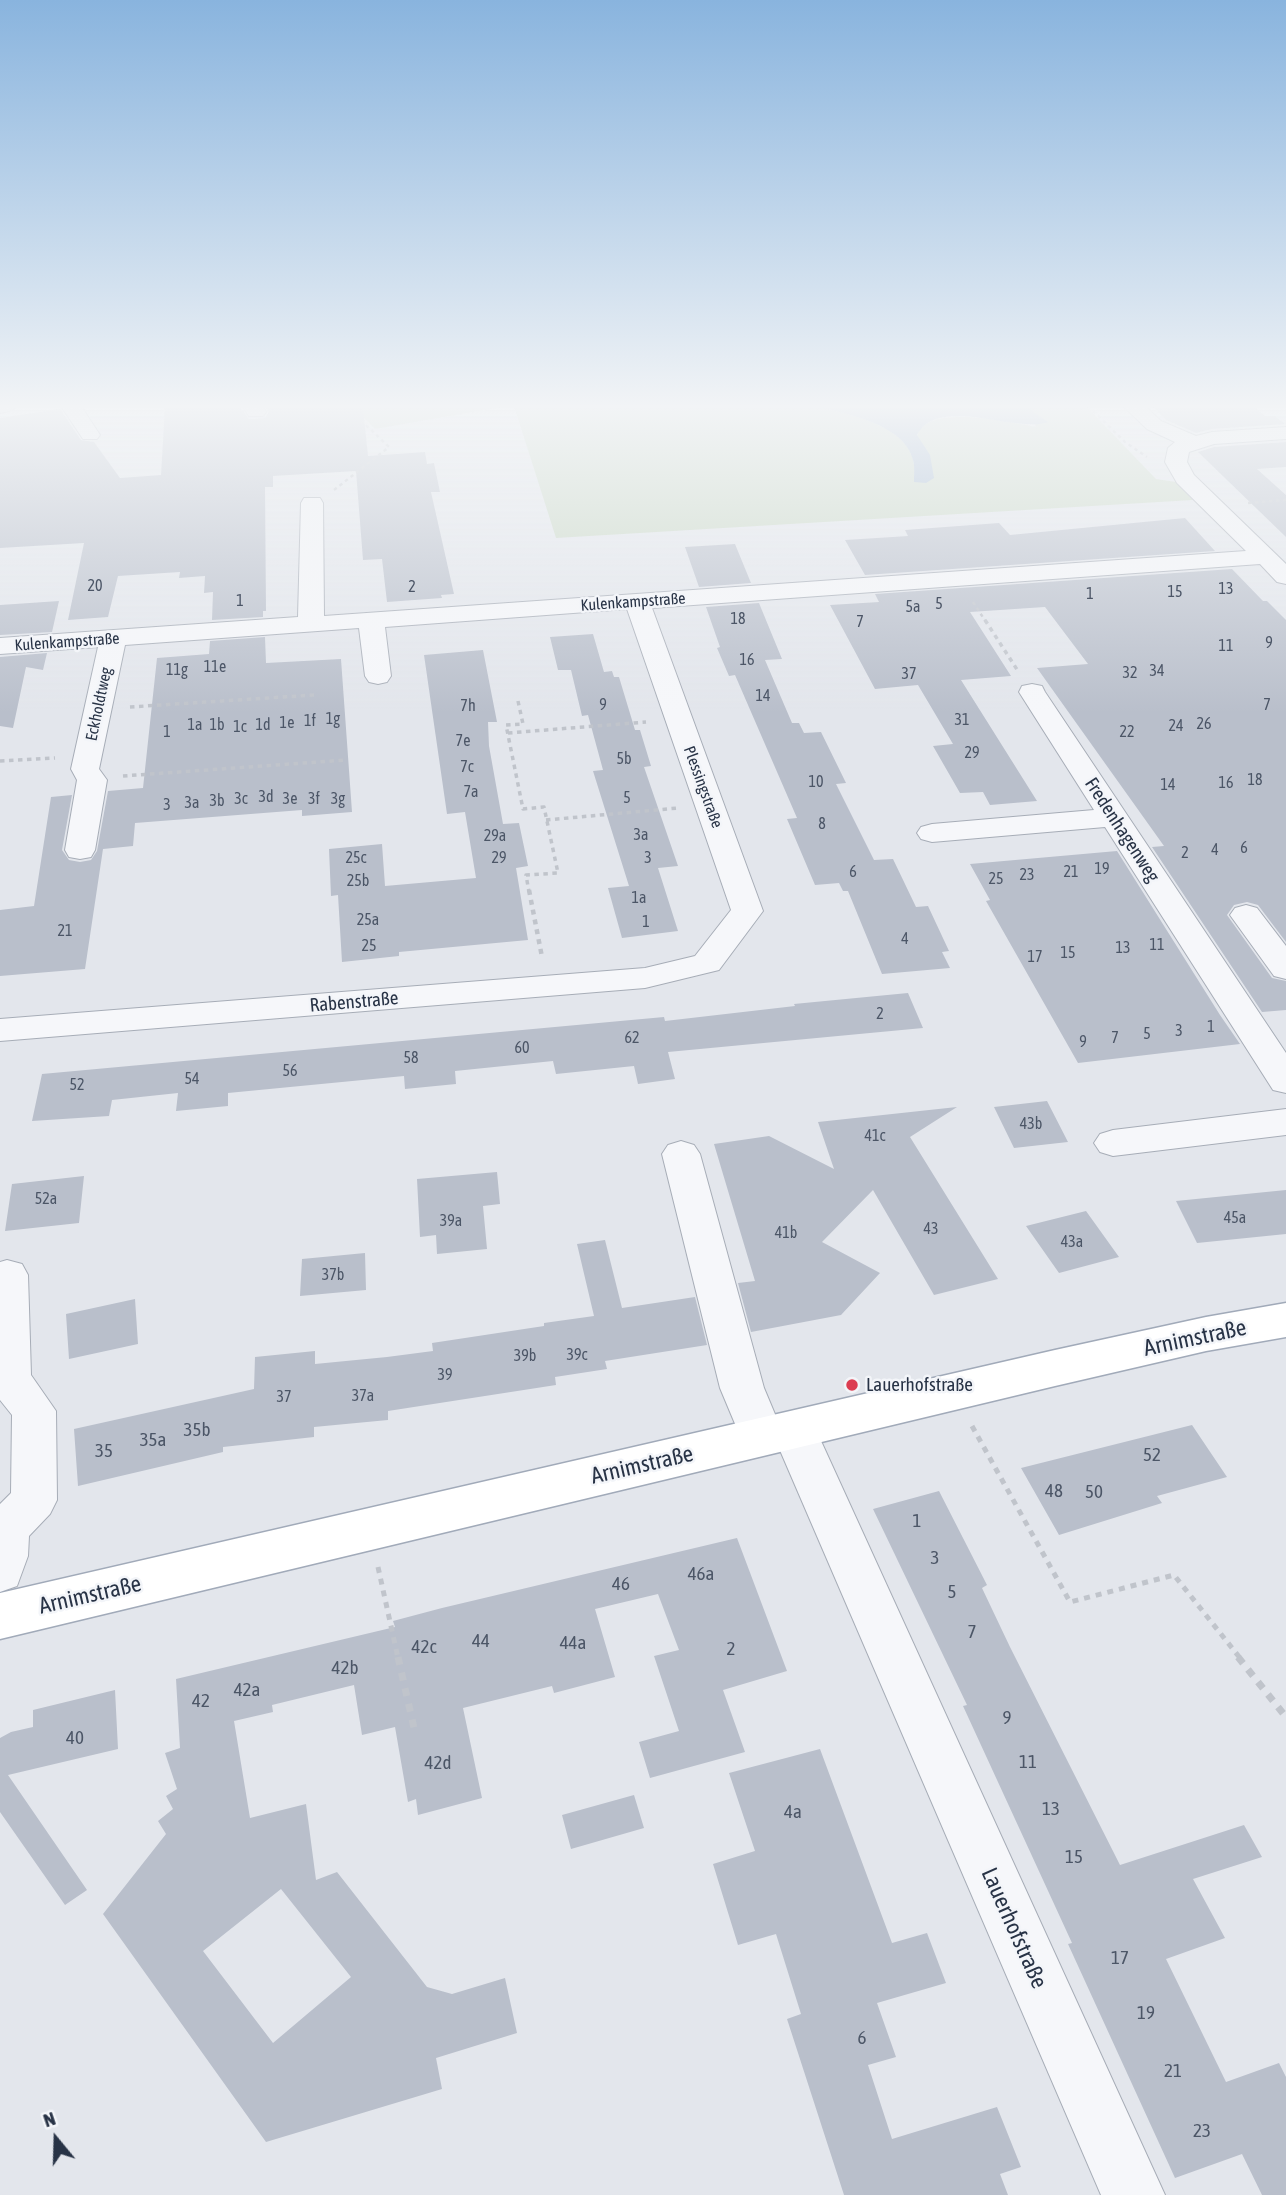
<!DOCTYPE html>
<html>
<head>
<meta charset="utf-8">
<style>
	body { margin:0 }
	#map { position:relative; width:1286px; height:2195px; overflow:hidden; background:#e3e6ec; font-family:"Asap Condensed",sans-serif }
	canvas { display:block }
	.north { position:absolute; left:21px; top:2104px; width:70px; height:70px; -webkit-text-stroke:5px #f3f5f9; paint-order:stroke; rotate:341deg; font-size:19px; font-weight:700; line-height:28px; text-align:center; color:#283346 }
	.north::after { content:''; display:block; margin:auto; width:24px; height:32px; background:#283346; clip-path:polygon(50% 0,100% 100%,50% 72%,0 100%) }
</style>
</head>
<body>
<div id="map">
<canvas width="1286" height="2195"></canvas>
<div class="north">N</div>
</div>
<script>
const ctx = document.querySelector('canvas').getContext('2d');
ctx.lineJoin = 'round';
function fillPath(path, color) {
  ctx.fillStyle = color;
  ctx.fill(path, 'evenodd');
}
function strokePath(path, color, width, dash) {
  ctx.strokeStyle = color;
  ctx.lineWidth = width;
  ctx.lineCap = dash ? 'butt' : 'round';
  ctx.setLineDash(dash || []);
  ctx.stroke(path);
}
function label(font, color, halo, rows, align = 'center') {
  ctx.font = font + ' "Asap Condensed",sans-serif';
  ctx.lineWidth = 5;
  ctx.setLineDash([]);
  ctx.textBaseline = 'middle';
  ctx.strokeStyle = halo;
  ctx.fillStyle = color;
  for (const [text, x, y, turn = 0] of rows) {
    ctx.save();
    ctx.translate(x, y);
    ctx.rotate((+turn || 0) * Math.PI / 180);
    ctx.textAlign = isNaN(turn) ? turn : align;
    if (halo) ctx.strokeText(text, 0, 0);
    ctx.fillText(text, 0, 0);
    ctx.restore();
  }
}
fillPath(new Path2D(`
	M 352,406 L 508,406 L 375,429 Z
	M 514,406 L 815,406 C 844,413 905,424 913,459 C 915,466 914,475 914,482 C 915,467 913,446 918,433 C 929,404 1013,422 1036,427 L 1030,406 L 1086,406 L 1156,479 L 1176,482 L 1193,500 L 556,538 Z`), '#c8d7c3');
fillPath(new Path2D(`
	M 815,406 L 1030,406 L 1032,411 L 1048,422 C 1017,434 938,394 917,435 L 930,455 L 934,478 L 926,483 L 914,482 C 914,475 915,466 913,460 C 905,424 844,413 815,406 Z`), '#9bb3cf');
fillPath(new Path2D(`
	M 165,406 L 239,406 L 249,419 L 265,418 L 269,412 L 265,406 L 363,406 L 368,456 L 425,452 L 427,464 L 434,463 L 440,492 L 431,492 L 454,594 L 441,595 L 442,598 L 387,602 L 382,559 L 363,560 L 356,471 L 273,476 L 273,487 L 265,487 L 266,611 L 263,611 L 263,617 L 212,620 L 213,592 L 204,593 L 205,576 L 179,578 L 180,572 L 118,576 L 108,617 L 68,620 L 84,543 L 0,548 L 0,418 L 60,409 L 81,440 L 94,442 L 120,478 L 161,475 Z
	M 1152,406 L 1253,406 L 1265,416 L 1275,416 L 1285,424 L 1212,429 L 1196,433 L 1166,420 Z
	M 1286,442 L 1286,467 L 1257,469 L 1286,495 L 1286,537 L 1198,452 L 1214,447 Z
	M 1185,518 L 1215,551 L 865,575 L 845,540 L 908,536 L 905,530 L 999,523 L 1010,535 Z
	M 735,544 L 751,583 L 699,587 L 685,547 Z
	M 1232,569 L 1263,601 L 1267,601 L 1286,620 L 1286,942 L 1258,905 L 1247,902 L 1234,905 L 1227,915 L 1272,978 L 1286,981 L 1286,1010 L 1262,1012 L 1152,847 L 1164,846 L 1037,668 L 1088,664 L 1045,607 L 970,612 L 1011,676 L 961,680 L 1037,801 L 990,805 L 983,792 L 960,793 L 933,746 L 953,744 L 918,685 L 875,689 L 830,605 L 879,602 L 875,594 Z
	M 59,601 L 52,632 L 0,635 L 0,605 Z
	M 759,603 L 782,659 L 765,660 L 792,723 L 799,723 L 804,733 L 821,732 L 846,783 L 836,784 L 874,860 L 893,859 L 916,907 L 928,906 L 949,951 L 942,952 L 950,968 L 882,974 L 848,891 L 843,891 L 839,883 L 815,885 L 787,819 L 797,818 L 735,675 L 729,676 L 717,648 L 720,647 L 706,607 Z
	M 593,634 L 604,672 L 612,671 L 614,677 L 619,677 L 635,730 L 640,730 L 651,766 L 644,767 L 678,866 L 658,868 L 678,931 L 622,938 L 608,888 L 629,886 L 593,771 L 603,770 L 588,715 L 582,716 L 571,670 L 558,670 L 550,637 Z
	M 265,637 L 266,663 L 341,659 L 352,812 L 302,816 L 302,810 L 135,823 L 133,846 L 103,849 L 85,969 L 0,976 L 0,910 L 34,906 L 51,797 L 72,795 L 62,850 L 69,860 L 80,862 L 91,860 L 97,851 L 108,791 L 143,788 L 157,658 L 209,654 L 210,641 Z
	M 483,650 L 497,722 L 488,722 L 489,746 L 503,824 L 519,823 L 528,866 L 516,868 L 528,940 L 399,952 L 399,956 L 342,962 L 338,895 L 331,896 L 329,849 L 382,844 L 385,886 L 476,878 L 465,812 L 447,814 L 424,655 Z
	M 47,653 L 43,670 L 26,667 L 13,728 L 0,726 L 0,657 Z
	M 1117,851 L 1220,1015 L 1240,1044 L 1078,1063 L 986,901 L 990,900 L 970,864 Z
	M 908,993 L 923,1028 L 668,1052 L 675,1079 L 638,1084 L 634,1066 L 556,1074 L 553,1061 L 455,1071 L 456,1084 L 405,1089 L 404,1076 L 228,1093 L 228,1106 L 176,1111 L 178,1093 L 112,1100 L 109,1116 L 32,1121 L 42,1074 L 664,1017 L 665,1021 L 795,1006 L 794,1004 Z
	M 1047,1101 L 1068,1142 L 1014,1148 L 994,1107 Z
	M 957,1107 L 910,1137 L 998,1279 L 934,1295 L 873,1190 L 822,1242 L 880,1273 L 841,1315 L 751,1332 L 738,1283 L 755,1281 L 714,1144 L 769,1136 L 834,1169 L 818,1122 Z
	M 497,1172 L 500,1204 L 483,1206 L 487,1249 L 437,1254 L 436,1235 L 420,1237 L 417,1179 Z
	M 84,1176 L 79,1223 L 5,1231 L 12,1184 Z
	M 1286,1190 L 1286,1234 L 1197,1243 L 1176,1201 Z
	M 1086,1211 L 1119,1257 L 1059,1273 L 1026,1226 Z
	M 605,1240 L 622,1308 L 695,1297 L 707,1345 L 605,1361 L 607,1369 L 555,1377 L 556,1385 L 388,1411 L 388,1420 L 314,1427 L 314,1437 L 223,1447 L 223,1452 L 78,1486 L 74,1429 L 254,1389 L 255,1357 L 315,1351 L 315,1364 L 387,1357 L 433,1351 L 432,1343 L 544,1326 L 544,1323 L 594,1316 L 577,1244 Z
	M 365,1253 L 366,1290 L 300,1296 L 302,1259 Z
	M 135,1299 L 138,1344 L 69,1359 L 66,1314 Z
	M 1192,1425 L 1227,1477 L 1157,1496 L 1162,1503 L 1059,1535 L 1021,1468 Z
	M 939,1491 L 987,1585 L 982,1588 L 1010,1647 L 1120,1865 L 1244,1825 L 1262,1857 L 1193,1879 L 1225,1938 L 1166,1959 L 1226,2082 L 1279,2063 L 1286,2077 L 1286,2195 L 1262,2195 L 1242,2154 L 1175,2178 L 1068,1944 L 1072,1943 L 963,1706 L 967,1705 L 873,1509 Z
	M 737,1538 L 787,1671 L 723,1690 L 745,1752 L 650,1778 L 639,1742 L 679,1731 L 654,1656 L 679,1650 L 658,1594 L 595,1609 L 615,1677 L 554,1693 L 552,1686 L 463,1708 L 482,1798 L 418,1815 L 416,1799 L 408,1802 L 395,1727 L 362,1735 L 354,1685 L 272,1705 L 273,1712 L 234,1721 L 250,1818 L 306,1804 L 316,1880 L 337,1872 L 427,1987 L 452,1994 L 505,1978 L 517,2033 L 436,2058 L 442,2089 L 266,2142 L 103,1914 L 166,1834 L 158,1821 L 173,1809 L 166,1796 L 177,1789 L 165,1753 L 180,1748 L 176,1679 L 395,1627 L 393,1621 L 442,1608 ZM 281,1889 L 351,1977 L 273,2043 L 203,1951 Z
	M 115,1690 L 118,1749 L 8,1775 L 87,1890 L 65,1905 L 0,1812 L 0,1738 L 11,1732 L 33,1727 L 33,1710 Z
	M 820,1749 L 892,1943 L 927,1933 L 946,1983 L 877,2003 L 896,2057 L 868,2065 L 892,2139 L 997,2107 L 1021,2167 L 1000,2174 L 1008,2195 L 844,2195 L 787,2019 L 801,2014 L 776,1934 L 738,1945 L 713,1864 L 755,1851 L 729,1773 Z
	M 634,1795 L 644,1828 L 571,1849 L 562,1815 Z`), '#b9bfcb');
const minor = new Path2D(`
	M 0,406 L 16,406 L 13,410 L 0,413 Z
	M 61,406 L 81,406 L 100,435 L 97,439 L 83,439 Z
	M 242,406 L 262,406 L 266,412 L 263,416 L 249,416 Z
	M 1123,406 L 1145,406 L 1161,421 L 1196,436 L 1212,432 L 1286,427 L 1286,439 L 1214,444 L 1189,452 L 1187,462 L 1194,475 L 1286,564 L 1286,584 L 1277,582 L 1260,564 L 652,608 L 763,911 L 719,970 L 645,988 L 0,1041 L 0,1019 L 645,968 L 695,956 L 731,910 L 627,609 L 385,627 L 391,676 L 387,682 L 378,684 L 369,682 L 365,676 L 359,628 L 125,645 L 99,769 L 107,780 L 95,850 L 91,857 L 80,859 L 69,857 L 65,850 L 77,780 L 71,769 L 98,647 L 0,654 L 0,638 L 298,617 L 301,503 L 304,498 L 320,498 L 323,503 L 324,616 L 1246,551 L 1177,483 L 1165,462 L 1168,448 L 1175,442 L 1147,429 Z
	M 1032,684 L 1042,686 L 1045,692 L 1286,1053 L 1286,1093 L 1273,1090 L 1105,827 L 932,842 L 921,839 L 917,833 L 921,827 L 932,824 L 1094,810 L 1019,692 L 1022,686 Z
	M 1246,905 L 1257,908 L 1286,946 L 1286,979 L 1274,976 L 1230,915 L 1235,908 Z
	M 1286,1109 L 1286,1135 L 1113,1156 L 1100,1152 L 1094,1143 L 1100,1134 L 1113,1130 Z
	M 681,1141 L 694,1145 L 700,1154 L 764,1388 L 777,1419 L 794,1412 L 810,1417 L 816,1430 L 1165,2195 L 1101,2195 L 779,1448 L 762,1455 L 746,1450 L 720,1388 L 662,1154 L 668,1145 Z
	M 7,1260 L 22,1264 L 28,1275 L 31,1375 L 56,1411 L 57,1500 L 50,1514 L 29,1536 L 28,1556 L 17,1586 L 0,1592 L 0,1504 L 11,1493 L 12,1415 L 0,1400 L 0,1262 Z`);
const major = new Path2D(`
	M 1286,1303 L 1286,1337 L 1206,1351 L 1055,1386 L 0,1639 L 0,1593 L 1055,1350 L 1206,1317 Z`);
strokePath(minor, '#a7adb7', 2);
strokePath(major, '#a1aab9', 3);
strokePath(new Path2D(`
	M 1088,406 L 1125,442 L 1147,457
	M 334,490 L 389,447 L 346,406
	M 1248,503 L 1286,500
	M 973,602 L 986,622`), '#c0c4cb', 2.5, [3.5, 3.5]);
strokePath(new Path2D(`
	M 985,620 L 1018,671
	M 518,701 L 523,724 L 506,725 L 523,809 L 544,807 L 558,873 L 526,875 L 529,892
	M 130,707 L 314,695
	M 508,733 L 646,722
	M 0,761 L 55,758
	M 123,776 L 346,760
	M 546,820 L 678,808`), '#c0c4cb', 3.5, [4.5, 4.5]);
strokePath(new Path2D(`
	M 529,890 L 542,957`), '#c0c4cb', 4.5, [5, 5]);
strokePath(new Path2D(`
	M 972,1426 L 1070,1602 L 1174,1575 L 1240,1658
	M 378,1567 L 398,1658`), '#c0c4cb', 5, [6, 6]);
strokePath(new Path2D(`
	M 398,1657 L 414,1728
	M 1238,1657 L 1286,1717`), '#c0c4cb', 7, [8, 8]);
fillPath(minor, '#f6f7fa');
fillPath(major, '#fff');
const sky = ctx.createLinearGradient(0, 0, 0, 713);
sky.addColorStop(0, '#89b4de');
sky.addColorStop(0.57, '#f2f4f6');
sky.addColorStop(1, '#f2f4f600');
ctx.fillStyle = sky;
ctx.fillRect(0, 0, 1286, 713);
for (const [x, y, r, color] of [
	[852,1385,7,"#dc3d51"]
]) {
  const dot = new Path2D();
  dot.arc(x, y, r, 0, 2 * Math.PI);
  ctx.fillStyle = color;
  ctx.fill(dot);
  strokePath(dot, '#f3f5f9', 2.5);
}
label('16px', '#4c5667', null, [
	["20",95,586],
	["2",412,587],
	["13",1226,589],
	["15",1175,592],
	["1",1090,594],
	["1",240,601],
	["5",939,604],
	["5a",913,607],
	["18",738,619],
	["7",860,622],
	["9",1269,643],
	["11",1226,646],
	["16",747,660],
	["11e",215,667],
	["11g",177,670],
	["34",1157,671],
	["32",1130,673],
	["37",909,674],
	["14",763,696],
	["9",603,705],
	["7",1267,705],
	["7h",468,706],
	["1g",333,719],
	["31",962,720],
	["1f",310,721],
	["1e",287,723],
	["26",1204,724],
	["1a",195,725],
	["1b",217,725],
	["1d",263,725],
	["24",1176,726],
	["1c",240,727],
	["1",167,732],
	["22",1127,732],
	["7e",463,741],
	["29",972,753],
	["5b",624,759],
	["7c",467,767],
	["18",1255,780],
	["10",816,782],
	["16",1226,783],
	["14",1168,785],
	["7a",471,792],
	["3d",266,797],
	["5",627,798],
	["3c",241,799],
	["3e",290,799],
	["3f",314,799],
	["3g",338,799],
	["3b",217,801],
	["3a",192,803],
	["3",167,805],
	["8",822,824],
	["3a",641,835],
	["29a",495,836],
	["6",1244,848],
	["4",1215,850],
	["2",1185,853],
	["25c",356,858],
	["29",499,858],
	["3",648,858],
	["19",1102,869],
	["6",853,872],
	["21",1071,872],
	["23",1027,875],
	["25",996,879],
	["25b",358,881],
	["1a",639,898],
	["25a",368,920],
	["1",646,922],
	["21",65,931],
	["4",905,939],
	["11",1157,945],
	["25",369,946],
	["13",1123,948],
	["15",1068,953],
	["17",1035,957],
	["2",880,1014],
	["1",1211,1027],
	["3",1179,1031],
	["5",1147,1034],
	["62",632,1038],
	["7",1115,1038],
	["9",1083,1042],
	["60",522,1048],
	["58",411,1058],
	["56",290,1071],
	["54",192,1079],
	["52",77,1085],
	["43b",1031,1124],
	["41c",875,1136],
	["52a",46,1199],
	["45a",1235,1218],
	["39a",451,1221],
	["43",931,1229],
	["41b",786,1233],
	["43a",1072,1242],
	["37b",333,1275],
	["39c",577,1355],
	["39b",525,1356],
	["39",445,1375],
	["37a",363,1396],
	["37",284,1397]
]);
label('16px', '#283346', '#f3f5f9', [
	["Kulenkampstraße",633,602,-4],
	["Kulenkampstraße",67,642,-4],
	["Eckholdtweg",99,704,-78],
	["Plessingstraße",703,787,70]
]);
label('19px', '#283346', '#f3f5f9', [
	["Fredenhagenweg",1122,830,57],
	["Rabenstraße",354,1002,-5]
]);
label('19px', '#283346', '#f3f5f9', [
	["Lauerhofstraße",866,1385]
], 'left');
label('19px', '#4c5667', null, [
	["35b",197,1430],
	["35a",153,1440],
	["35",104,1451],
	["52",1152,1455],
	["48",1054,1491],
	["50",1094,1492],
	["1",917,1521],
	["3",935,1558],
	["46a",701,1574],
	["46",621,1584],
	["5",952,1592],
	["7",972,1632],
	["44",481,1641],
	["44a",573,1643],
	["42c",424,1647],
	["2",731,1649],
	["42b",345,1668],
	["42a",247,1690],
	["42",201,1701],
	["9",1007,1718],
	["40",75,1738],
	["11",1028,1762],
	["42d",438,1763],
	["13",1051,1809],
	["4a",793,1812],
	["15",1074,1857],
	["17",1120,1958],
	["19",1146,2013],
	["6",862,2038],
	["21",1173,2071],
	["23",1202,2131]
]);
label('23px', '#283346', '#f3f5f9', [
	["Arnimstraße",1195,1338,-12],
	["Arnimstraße",642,1465,-13],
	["Arnimstraße",90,1595,-13],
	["Lauerhofstraße",1014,1928,66]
]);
</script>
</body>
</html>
